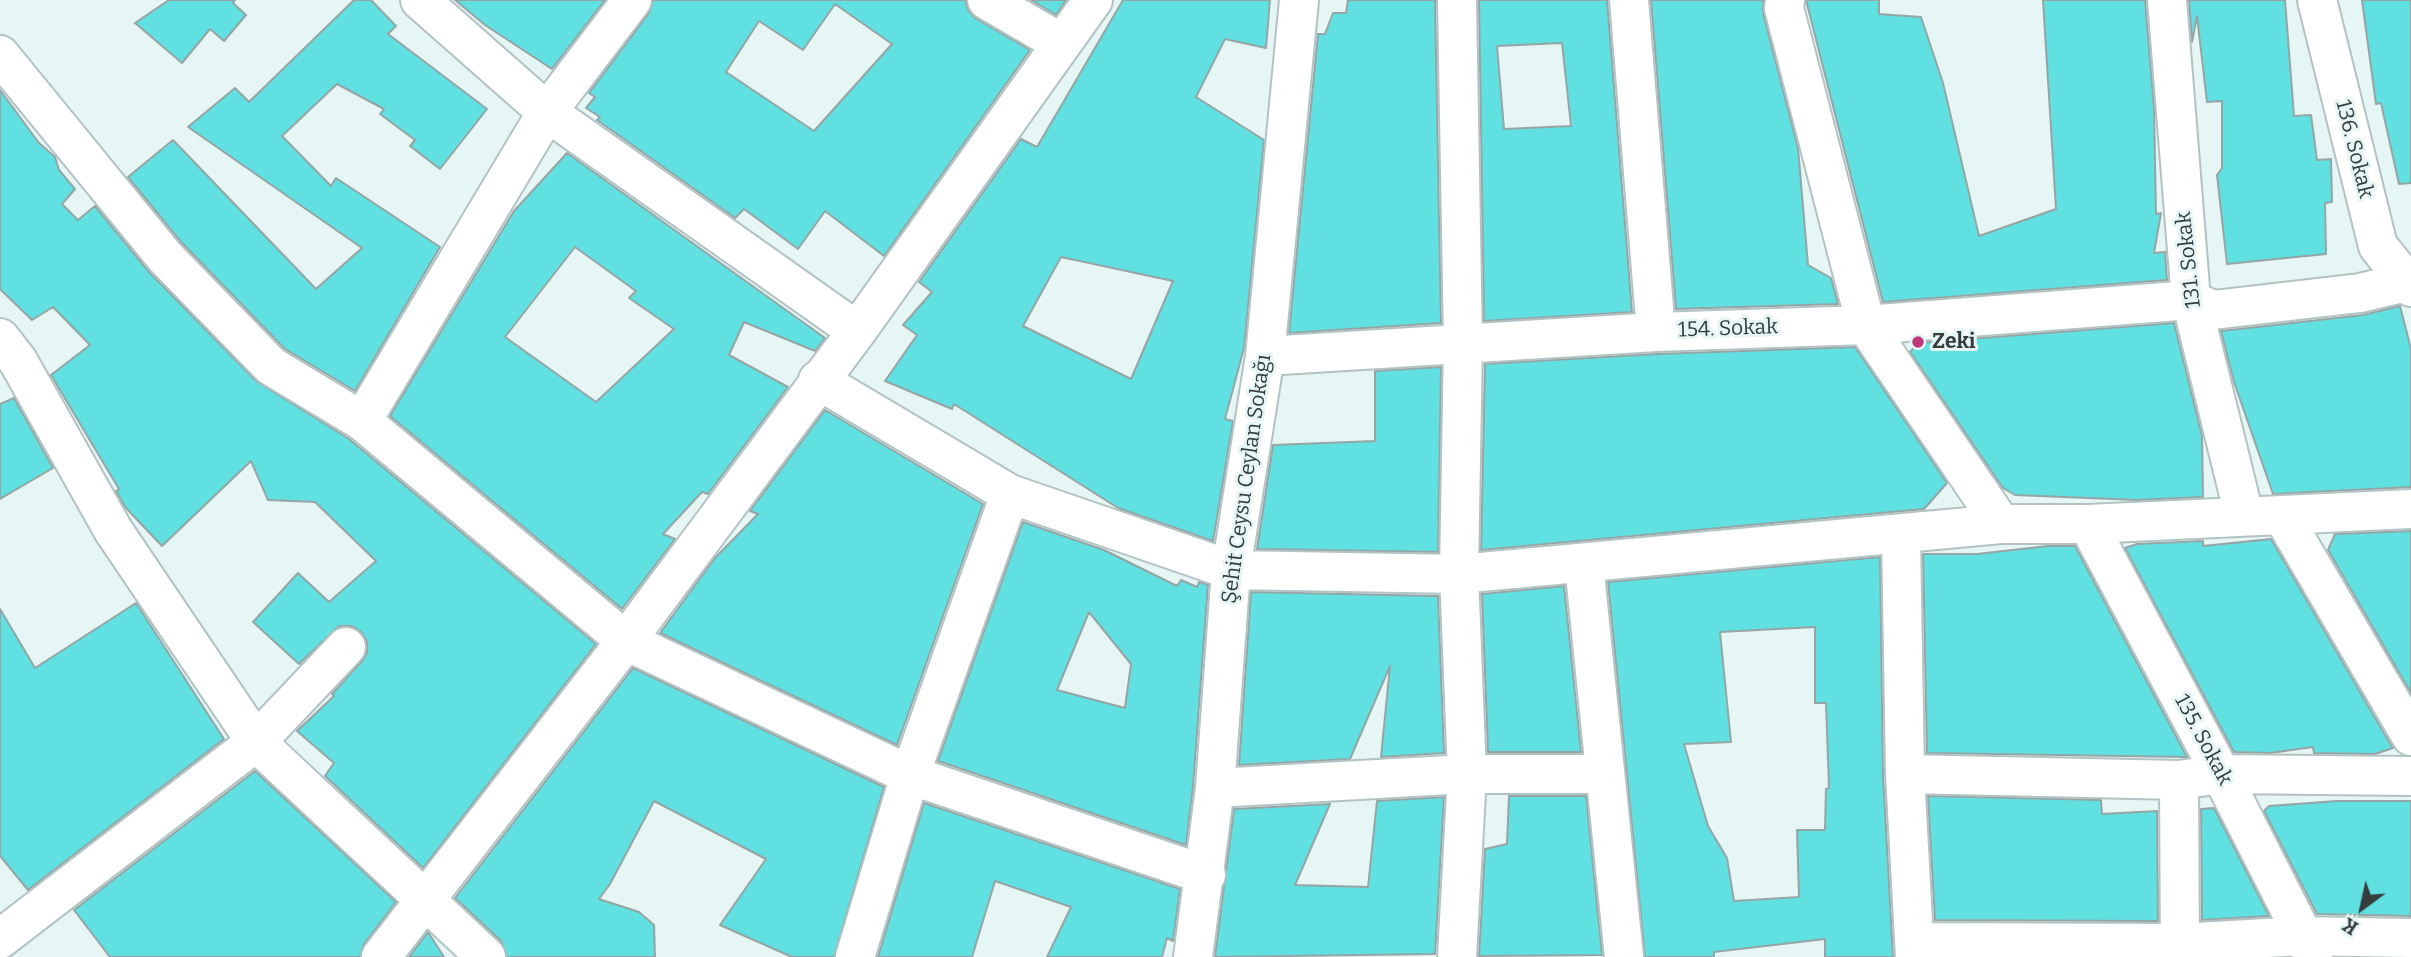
<!DOCTYPE html>
<html>
<head>
<meta charset="utf-8">
<style>
	body { margin:0 }
	#map { position:relative; width:2411px; height:957px; overflow:hidden; background:#e5f6f5; font-family:Bitter,serif }
	canvas { display:block }
	.north { position:absolute; left:2327px; top:873px; width:70px; height:70px; -webkit-text-stroke:5px #e5f6f5; paint-order:stroke; rotate:213deg; font-size:19px; font-weight:700; line-height:28px; text-align:center; color:#363d3d }
	.north::after { content:''; display:block; margin:auto; width:24px; height:32px; background:#363d3d; clip-path:polygon(50% 0,100% 100%,50% 72%,0 100%) }
</style>
</head>
<body>
<div id="map">
<canvas width="2411" height="957"></canvas>
<div class="north">K</div>
</div>
<script>
const ctx = document.querySelector('canvas').getContext('2d');
ctx.lineJoin = 'round';
function fillPath(path, color) {
  ctx.fillStyle = color;
  ctx.fill(path, 'evenodd');
}
function strokePath(path, color, width, dash) {
  ctx.strokeStyle = color;
  ctx.lineWidth = width;
  ctx.lineCap = dash ? 'butt' : 'round';
  ctx.setLineDash(dash || []);
  ctx.stroke(path);
}
function label(font, color, halo, rows, align = 'center') {
  ctx.font = font + ' Bitter,serif';
  ctx.lineWidth = 6;
  ctx.setLineDash([]);
  ctx.textBaseline = 'middle';
  ctx.strokeStyle = halo;
  ctx.fillStyle = color;
  for (const [text, x, y, turn = 0] of rows) {
    ctx.save();
    ctx.translate(x, y);
    ctx.rotate((+turn || 0) * Math.PI / 180);
    ctx.textAlign = isNaN(turn) ? turn : align;
    if (halo) ctx.strokeText(text, 0, 0);
    ctx.fillText(text, 0, 0);
    ctx.restore();
  }
}
const building = new Path2D(`
	M 169,0 L 235,0 L 233,3 L 246,15 L 224,41 L 210,29 L 182,63 L 135,23 Z
	M 354,0 L 371,0 L 396,26 L 388,34 L 487,109 L 440,169 L 410,146 L 415,140 L 380,114 L 384,109 L 337,84 L 282,136 L 331,186 L 336,178 L 440,247 L 355,391 L 285,349 L 181,242 L 128,177 L 173,140 L 316,289 L 362,248 L 188,127 L 235,88 L 249,102 Z
	M 455,0 L 605,0 L 552,69 L 485,25 Z
	M 653,0 L 965,0 L 968,10 L 975,18 L 1030,50 L 884,256 L 825,211 L 798,249 L 744,209 L 735,218 L 597,120 L 600,117 L 586,108 L 595,97 L 589,93 L 649,13 ZM 835,4 L 892,44 L 814,131 L 726,72 L 759,21 L 803,50 Z
	M 1031,0 L 1066,0 L 1056,15 Z
	M 1123,0 L 1270,0 L 1266,48 L 1225,39 L 1196,97 L 1264,140 L 1244,348 L 1225,419 L 1233,421 L 1213,541 L 1118,508 L 954,404 L 952,409 L 885,381 L 917,335 L 903,325 L 932,292 L 919,282 L 1021,139 L 1037,147 ZM 1061,257 L 1173,281 L 1131,379 L 1023,326 Z
	M 1348,0 L 1435,0 L 1441,323 L 1289,333 L 1318,34 L 1325,34 L 1333,13 L 1346,13 Z
	M 1479,0 L 1607,0 L 1632,312 L 1484,321 ZM 1562,43 L 1571,126 L 1504,129 L 1497,46 Z
	M 1651,0 L 1763,0 L 1763,13 L 1798,148 L 1808,265 L 1831,278 L 1838,304 L 1676,309 Z
	M 1806,0 L 1879,0 L 1879,14 L 1921,17 L 1943,83 L 1979,236 L 2056,209 L 2043,0 L 2145,0 L 2154,108 L 2156,214 L 2161,213 L 2154,253 L 2165,252 L 2167,280 L 1883,302 Z
	M 2189,0 L 2285,0 L 2294,116 L 2311,115 L 2317,160 L 2331,159 L 2332,202 L 2325,203 L 2326,254 L 2227,264 L 2217,175 L 2222,168 L 2222,101 L 2207,102 L 2197,16 L 2192,42 Z
	M 2362,0 L 2411,0 L 2411,183 L 2399,184 L 2381,103 L 2376,104 Z
	M 0,90 L 39,143 L 55,157 L 59,170 L 75,189 L 62,204 L 78,220 L 95,206 L 149,272 L 256,381 L 349,439 L 596,644 L 423,868 L 325,776 L 334,763 L 297,731 L 334,696 L 332,694 L 362,661 L 367,653 L 367,641 L 361,632 L 352,626 L 339,626 L 299,664 L 253,622 L 298,573 L 329,602 L 376,561 L 315,502 L 268,500 L 251,461 L 162,546 L 125,507 L 116,491 L 119,489 L 51,375 L 90,345 L 53,307 L 32,320 L 0,289 Z
	M 567,153 L 825,338 L 815,351 L 744,322 L 729,355 L 788,387 L 708,494 L 702,492 L 663,534 L 675,539 L 622,609 L 390,416 L 514,211 ZM 575,247 L 636,291 L 629,298 L 674,329 L 596,402 L 505,337 Z
	M 2400,306 L 2411,349 L 2411,487 L 2273,494 L 2234,382 L 2221,331 L 2363,315 Z
	M 2174,323 L 2202,436 L 2203,497 L 2137,500 L 2015,495 L 2003,488 L 1910,352 L 1917,343 Z
	M 1855,347 L 1947,483 L 1924,509 L 1481,550 L 1485,364 L 1657,354 Z
	M 1441,367 L 1438,552 L 1257,549 L 1273,445 L 1375,441 L 1375,371 Z
	M 14,398 L 53,468 L 0,499 L 0,404 Z
	M 825,410 L 983,504 L 897,745 L 660,633 L 715,558 L 758,514 L 750,511 Z
	M 1023,522 L 1104,550 L 1177,586 L 1181,580 L 1197,587 L 1199,582 L 1208,585 L 1193,786 L 1186,845 L 938,761 ZM 1089,612 L 1131,664 L 1125,708 L 1057,690 Z
	M 2411,531 L 2411,693 L 2328,550 L 2335,534 Z
	M 2271,539 L 2392,747 L 2393,748 L 2375,754 L 2314,753 L 2313,747 L 2270,753 L 2234,752 L 2125,548 L 2137,544 L 2203,541 L 2203,546 Z
	M 2048,546 L 2075,546 L 2187,757 L 1927,753 L 1923,554 L 1977,554 Z
	M 1880,557 L 1883,774 L 1893,957 L 1825,957 L 1825,939 L 1714,952 L 1714,957 L 1645,957 L 1608,582 ZM 1815,627 L 1815,703 L 1826,703 L 1829,788 L 1826,789 L 1825,830 L 1797,830 L 1799,897 L 1734,901 L 1727,858 L 1708,826 L 1684,744 L 1731,742 L 1720,632 Z
	M 1564,586 L 1581,752 L 1488,752 L 1482,594 Z
	M 1251,592 L 1438,596 L 1444,753 L 1381,757 L 1390,666 L 1350,759 L 1239,765 Z
	M 136,603 L 224,739 L 28,890 L 0,856 L 0,609 L 35,668 Z
	M 633,668 L 884,787 L 834,957 L 792,957 L 720,925 L 766,859 L 654,801 L 610,884 L 599,899 L 639,912 L 654,925 L 655,957 L 507,957 L 501,941 L 455,898 Z
	M 255,771 L 396,902 L 364,944 L 360,957 L 110,957 L 74,910 Z
	M 1509,796 L 1586,796 L 1602,955 L 1479,956 L 1485,849 L 1507,844 Z
	M 1928,796 L 2101,800 L 2102,814 L 2157,811 L 2158,921 L 1935,920 Z
	M 1444,797 L 1435,954 L 1215,957 L 1234,809 L 1330,804 L 1295,885 L 1368,887 L 1377,801 Z
	M 2337,801 L 2411,801 L 2411,916 L 2317,914 L 2264,811 L 2269,806 Z
	M 924,803 L 1180,889 L 1173,941 L 1167,938 L 1162,957 L 1047,957 L 1071,907 L 995,881 L 972,957 L 878,957 Z
	M 2214,808 L 2269,916 L 2202,920 L 2201,809 Z
	M 428,932 L 444,957 L 409,957 Z`);
fillPath(building, '#60e0e1');
strokePath(building, '#95a5a5', 2);
const minor = new Path2D(`
	M 420,0 L 547,112 L 857,331
	M 987,0 L 1061,43
	M 1457,0 L 1463,344 L 1459,574 L 1467,774 L 1457,957
	M 1629,0 L 1656,332
	M 1785,0 L 1784,8 L 1866,325 L 2001,524
	M 2167,0 L 2191,300 L 2244,515
	M 2317,0 L 2378,246 L 2411,287
	M 0,55 L 165,257 L 271,366 L 362,421 L 626,641 L 910,775 L 1206,875
	M 0,338 L 18,361 L 113,530 L 256,742 L 486,957
	M 1265,356 L 1656,332 L 1866,325 L 2191,300 L 2213,310 L 2360,293 L 2411,281
	M 818,380 L 1010,494 L 1231,570 L 1459,574 L 2001,524 L 2088,524 L 2411,509
	M 362,421 L 547,112 L 632,0
	M 2282,515 L 2411,736
	M 2088,524 L 2221,774 L 2313,955
	M 1901,534 L 1905,774 L 1915,957
	M 1584,564 L 1624,957
	M 1905,774 L 2179,780 L 2221,774 L 2411,776
	M 2179,780 L 2180,957
	M 1215,788 L 1467,774 L 1604,774
	M 0,939 L 256,742 L 346,647
	M 1915,942 L 2180,943 L 2301,936 L 2411,938
	M 381,957 L 626,641 L 857,331 L 1093,0
	M 855,957 L 910,775 L 1010,494
	M 1193,957 L 1215,788 L 1231,570 L 1265,356 L 1299,0`);
strokePath(minor, '#b3c3c3', 42);
strokePath(minor, '#fff', 38);
for (const [x, y, r, color] of [
	[1918,342,7,"#bf397b"]
]) {
  const dot = new Path2D();
  dot.arc(x, y, r, 0, 2 * Math.PI);
  ctx.fillStyle = color;
  ctx.fill(dot);
  strokePath(dot, '#e5f6f5', 2.5);
}
label('21px', '#363d3d', '#e5f6f5', [
	["136. Sokak",2354,149,76],
	["131. Sokak",2189,260,-96],
	["154. Sokak",1728,329,-2],
	["Şehit Ceysu Ceylan Sokağı",1247,479,-82],
	["135. Sokak",2203,740,62]
]);
label('bold 21px', '#363d3d', '#e5f6f5', [
	["Zeki",1932,342]
], 'left');
</script>
</body>
</html>
